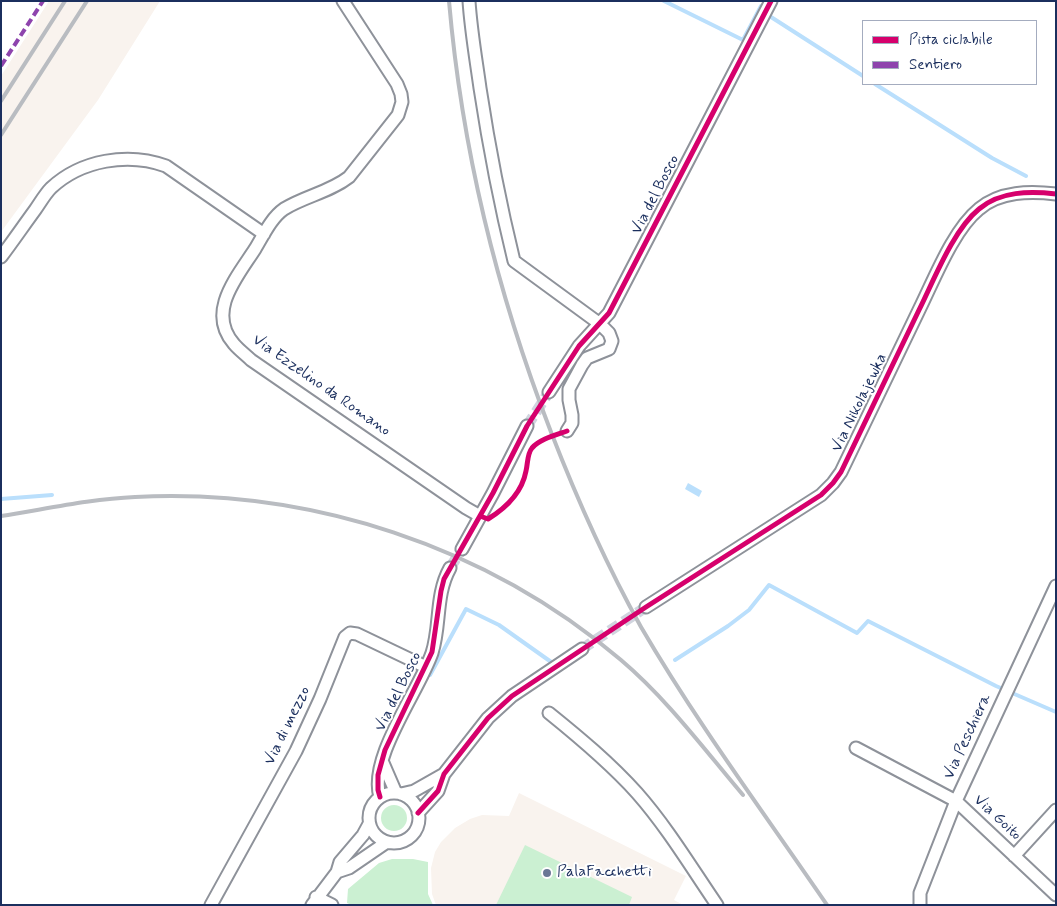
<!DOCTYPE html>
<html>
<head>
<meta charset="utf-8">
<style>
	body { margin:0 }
	#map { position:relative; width:1057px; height:906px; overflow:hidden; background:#fff; font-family:Mynerve,sans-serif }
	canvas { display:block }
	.frame { position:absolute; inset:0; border:2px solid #1b2f5e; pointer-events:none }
	.legend { position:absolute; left:862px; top:20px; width:175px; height:65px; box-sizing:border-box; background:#fff; border:1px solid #a4acbf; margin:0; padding:6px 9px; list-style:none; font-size:15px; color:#1b2f5e }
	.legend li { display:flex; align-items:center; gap:10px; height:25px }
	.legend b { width:25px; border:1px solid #a4acbf }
</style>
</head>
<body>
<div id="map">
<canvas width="1057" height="906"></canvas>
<div class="frame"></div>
<ul class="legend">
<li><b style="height:6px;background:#d6006c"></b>Pista ciclabile</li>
<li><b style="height:6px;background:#8e44ad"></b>Sentiero</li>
</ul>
</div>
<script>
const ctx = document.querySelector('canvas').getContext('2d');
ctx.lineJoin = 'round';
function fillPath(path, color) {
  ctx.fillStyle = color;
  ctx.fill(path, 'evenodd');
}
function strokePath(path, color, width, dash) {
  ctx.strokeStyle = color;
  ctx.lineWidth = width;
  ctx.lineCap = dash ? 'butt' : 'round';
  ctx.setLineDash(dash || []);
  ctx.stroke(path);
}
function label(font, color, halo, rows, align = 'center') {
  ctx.font = font + ' Mynerve,sans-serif';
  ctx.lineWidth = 4;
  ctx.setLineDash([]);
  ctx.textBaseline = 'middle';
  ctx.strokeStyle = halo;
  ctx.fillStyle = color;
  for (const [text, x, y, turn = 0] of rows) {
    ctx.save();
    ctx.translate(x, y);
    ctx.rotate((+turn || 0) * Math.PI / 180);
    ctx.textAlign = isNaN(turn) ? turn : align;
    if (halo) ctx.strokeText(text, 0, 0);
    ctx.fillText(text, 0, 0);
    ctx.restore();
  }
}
fillPath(new Path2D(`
	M 49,1 L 160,1 L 98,100 L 1,232 L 1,76 Z
	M 519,793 L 686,876 L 674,900 L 683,905 L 436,905 L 432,894 L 431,868 L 435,852 L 441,842 L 455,828 L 470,819 L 482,815 L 509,816 Z`), '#f9f3ee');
fillPath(new Path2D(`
	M381 818a13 13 0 1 1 26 0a13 13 0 1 1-26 0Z
	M 525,845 L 632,897 L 629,905 L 496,905 Z
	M 392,859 L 413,859 L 428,862 L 428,894 L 433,905 L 351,905 L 347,903 L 348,889 L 379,863 Z`), '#cbf0d2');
fillPath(new Path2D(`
	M 688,483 L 702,491 L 699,497 L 685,489 Z`), '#badffc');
strokePath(new Path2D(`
	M 664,1 L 743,40 L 761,6
	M 771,17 L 863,76
	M 875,84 L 992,158 L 1026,176
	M 1,499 L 52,495
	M 675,660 L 728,626 L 749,610 L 769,585 L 857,633 L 868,621 L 996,686 L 1056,712
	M 430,675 L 466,609 L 499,625 L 554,664`), '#badffc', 4);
strokePath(new Path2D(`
	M 527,426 L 549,392
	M 450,568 L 462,549
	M 582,649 L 646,607`), '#d1d5df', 11, [11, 5.5]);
const minor = new Path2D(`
	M 343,1 L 397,84 L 401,94 L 402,102 L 398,115 L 349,177 C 330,192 305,196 284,209 C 271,218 263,236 255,249 C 237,277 206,312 234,344 C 239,350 246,355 251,360 L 466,508 L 480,516
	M 469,1 C 471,31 476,59 480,88 C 489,147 500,204 514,261 L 600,324 L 609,333 L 612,341 L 609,349 L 587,358 L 582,365 L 569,389 L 569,400 L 572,415 L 572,423 L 567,431
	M 1,257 C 13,241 24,225 35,210 C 40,203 45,194 51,188 C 81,160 128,152 166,166 L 264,234
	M 549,392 L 579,346 L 609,313 L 771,1
	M 462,549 L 493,493 L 527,426
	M 646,607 L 821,495 L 833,483 L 841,472 C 867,418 893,364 919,310 C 934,280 953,230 979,209 C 1000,191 1030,191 1056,194
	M 549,713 C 580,738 610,763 637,793 C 667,827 691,867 717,905
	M 856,748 L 956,801 L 1056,895
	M 383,763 L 396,793
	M369 818a25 25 0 1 1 50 0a25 25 0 1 1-50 0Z
	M 401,794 L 414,791 L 444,774
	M 380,797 C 368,758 419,691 432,653 C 441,625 435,595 450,568
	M 418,813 L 438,791 L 444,774 L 488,718 L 512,696 L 582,649
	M 1014,856 L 1056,810
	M 337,872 L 349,868 L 387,842
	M 316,897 L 332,905
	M 211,905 L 296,751 L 320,699 L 345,637 L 350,633 L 357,634 L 426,667
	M 312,905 L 337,872 L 340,862 L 363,835 L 369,824
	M 920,905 L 920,893 L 956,801 L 1056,586`);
strokePath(minor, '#8e929a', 15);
strokePath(minor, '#fff', 11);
strokePath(new Path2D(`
	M 449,1 C 462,150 497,293 551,432 C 577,499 606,564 641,627 C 697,723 764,813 827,905
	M 1,101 L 65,1
	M 1,135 L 87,1
	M 1,516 C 46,509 90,499 135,497 C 310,488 487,546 621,660 C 667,699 704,749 743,795`), '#b9bcc1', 4);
strokePath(new Path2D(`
	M 1,66 L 43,1`), '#8e44ad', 4, [8, 4]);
strokePath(new Path2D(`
	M 480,516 L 488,519 C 506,508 522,492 526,471 C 528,463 527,454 532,448 C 540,439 556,435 567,431
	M 380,797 L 378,790 L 378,775 L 385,750 L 432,652 L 441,591 L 444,579 L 493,493 L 527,426 L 579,346 L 609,313 L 771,1
	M 418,813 L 438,791 L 444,774 L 488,718 L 512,696 L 646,607 L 821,495 L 833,483 L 841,472 C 867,418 893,364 919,310 C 934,280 953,230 979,209 C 1000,191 1030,191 1056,194`), '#d6006c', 5);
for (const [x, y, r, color] of [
	[547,873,5,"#6b7896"]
]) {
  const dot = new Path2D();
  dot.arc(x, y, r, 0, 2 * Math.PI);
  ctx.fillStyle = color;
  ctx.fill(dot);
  strokePath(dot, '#fff', 2);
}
label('16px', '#1b2f5e', '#fff', [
	["Via del Bosco",656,195,-63],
	["Via Ezzelino da Romano",321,386,35],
	["Via Nikolajewka",860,403,-64],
	["Via del Bosco",399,692,-64],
	["Via di mezzo",288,726,-64],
	["Via Peschiera",968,737,-65],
	["Via Goito",997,818,43]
]);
label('16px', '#1b2f5e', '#fff', [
	["PalaFacchetti",557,873]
], 'left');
</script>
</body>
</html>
